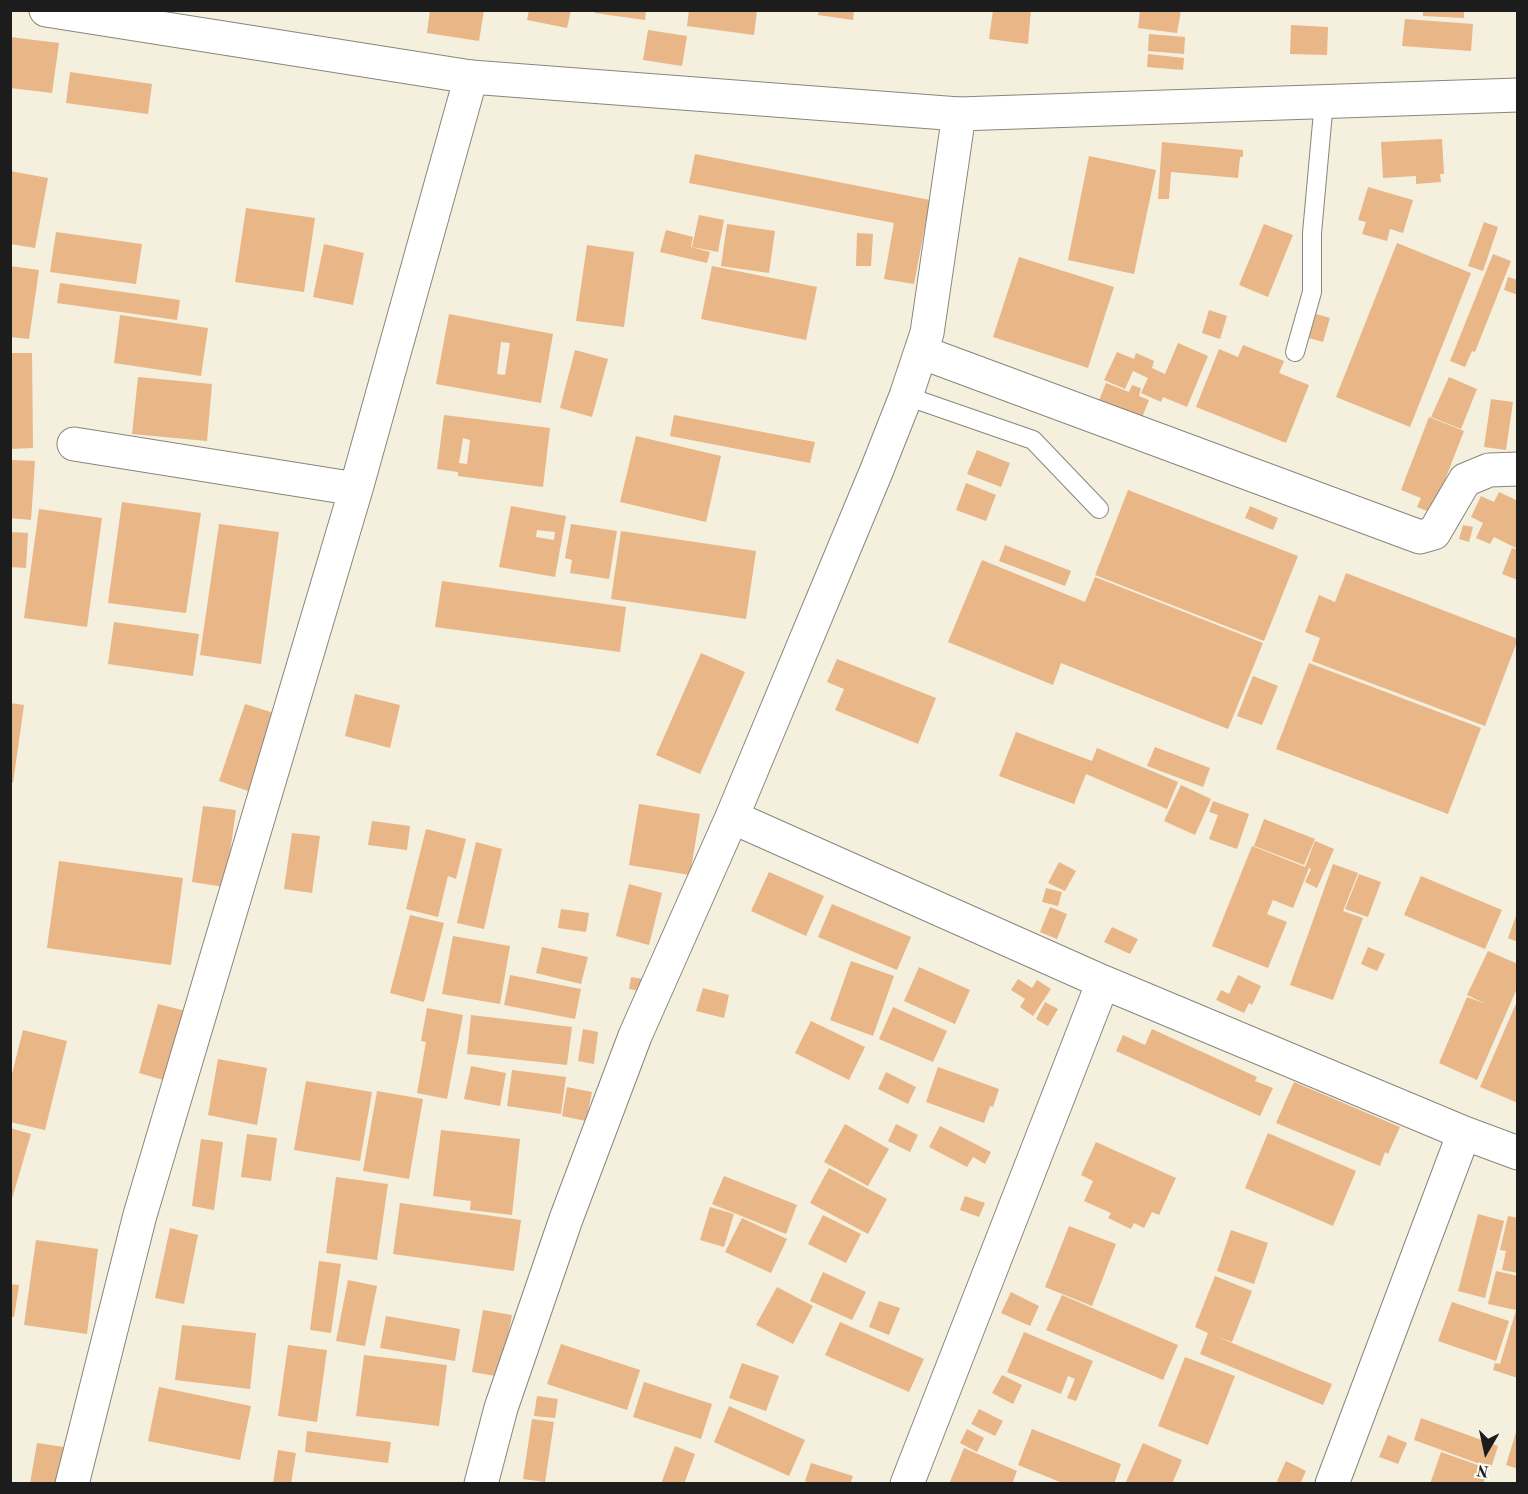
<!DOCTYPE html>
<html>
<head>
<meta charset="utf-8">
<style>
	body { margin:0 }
	#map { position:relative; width:1528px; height:1494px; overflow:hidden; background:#f5efdd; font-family:"Old Standard TT",serif }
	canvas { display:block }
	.frame { position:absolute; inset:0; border:12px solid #1c1c1c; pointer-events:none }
	.north { position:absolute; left:1456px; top:1422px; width:60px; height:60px; -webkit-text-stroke:4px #fdfcf7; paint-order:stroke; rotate:189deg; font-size:16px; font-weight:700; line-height:24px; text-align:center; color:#1c1c1c }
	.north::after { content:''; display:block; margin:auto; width:21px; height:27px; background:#1c1c1c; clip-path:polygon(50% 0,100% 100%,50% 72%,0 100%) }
</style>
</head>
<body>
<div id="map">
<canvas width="1528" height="1494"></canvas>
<div class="frame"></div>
<div class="north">N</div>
</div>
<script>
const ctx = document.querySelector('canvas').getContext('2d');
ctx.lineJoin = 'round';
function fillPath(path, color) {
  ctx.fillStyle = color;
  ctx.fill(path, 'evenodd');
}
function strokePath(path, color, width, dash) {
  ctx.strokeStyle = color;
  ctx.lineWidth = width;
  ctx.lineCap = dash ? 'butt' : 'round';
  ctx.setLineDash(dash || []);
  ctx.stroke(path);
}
fillPath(new Path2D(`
	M 430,10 L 484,10 L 479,41 L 427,33 Z
	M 529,10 L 571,10 L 567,28 L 527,20 Z
	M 595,10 L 646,10 L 645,20 L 595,13 Z
	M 689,10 L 757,10 L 754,35 L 687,26 Z
	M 819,10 L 854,10 L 853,20 L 818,15 Z
	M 993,10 L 1031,10 L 1028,44 L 989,39 Z
	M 1140,10 L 1181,10 L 1177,33 L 1138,28 Z
	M 1423,10 L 1464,10 L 1464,18 L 1423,16 Z
	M 1405,19 L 1473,24 L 1471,51 L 1402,46 Z
	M 1291,25 L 1328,27 L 1327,55 L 1290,54 Z
	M 648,30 L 687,36 L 682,66 L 643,60 Z
	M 1149,34 L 1185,37 L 1184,54 L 1148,51 Z
	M 10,37 L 59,43 L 52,93 L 10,88 Z
	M 1148,54 L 1184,58 L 1183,70 L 1147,67 Z
	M 70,72 L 152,84 L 148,114 L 66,103 Z
	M 1442,139 L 1444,174 L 1440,174 L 1441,182 L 1416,184 L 1416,176 L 1383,178 L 1381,142 Z
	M 1162,142 L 1243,150 L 1243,157 L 1240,157 L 1238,178 L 1171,172 L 1169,199 L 1158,199 Z
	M 695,154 L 930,200 L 914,284 L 884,279 L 894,223 L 689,183 Z
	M 1089,156 L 1156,170 L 1134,274 L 1068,260 Z
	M 10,171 L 48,178 L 35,248 L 10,244 Z
	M 1368,187 L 1413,200 L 1403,233 L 1390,229 L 1387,241 L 1362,234 L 1366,222 L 1358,220 Z
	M 246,208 L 315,218 L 304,292 L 235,282 Z
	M 699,215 L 724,220 L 718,252 L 692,247 Z
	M 1484,222 L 1498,227 L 1483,271 L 1468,266 Z
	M 727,224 L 775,231 L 769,273 L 721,266 Z
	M 1264,224 L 1293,235 L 1268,297 L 1239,285 Z
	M 666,230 L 693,237 L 691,247 L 710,252 L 707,263 L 660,252 Z
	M 56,232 L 142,244 L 136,284 L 50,272 Z
	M 857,233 L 873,234 L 871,266 L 856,266 Z
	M 1397,243 L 1471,273 L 1410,427 L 1336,397 Z
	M 324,244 L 364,253 L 353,305 L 313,297 Z
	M 587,245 L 634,252 L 624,327 L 576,321 Z
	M 1493,254 L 1511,261 L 1475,352 L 1472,351 L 1465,367 L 1450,361 Z
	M 1019,257 L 1114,287 L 1088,368 L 993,337 Z
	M 10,266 L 39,270 L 29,339 L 10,337 Z
	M 712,266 L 817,287 L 806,340 L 701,319 Z
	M 1508,277 L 1518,280 L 1518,295 L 1504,290 Z
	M 60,283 L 180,300 L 177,320 L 57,303 Z
	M 1209,310 L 1227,316 L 1220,339 L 1202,333 Z
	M 449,314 L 553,334 L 541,403 L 436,384 ZM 501,342 L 510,343 L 505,375 L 497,374 Z
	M 1316,314 L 1330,318 L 1323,342 L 1309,338 Z
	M 120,315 L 208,328 L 201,376 L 114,363 Z
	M 1178,343 L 1208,356 L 1187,407 L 1163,397 L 1161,402 L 1141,393 L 1148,378 L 1133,371 L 1125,389 L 1104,380 L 1117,352 L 1134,359 L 1136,353 L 1154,361 L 1152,368 L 1165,374 Z
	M 1243,345 L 1284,361 L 1279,373 L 1309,385 L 1286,443 L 1196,407 L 1219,349 L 1238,357 Z
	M 575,350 L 608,359 L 592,417 L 560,408 Z
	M 10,353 L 32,353 L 33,448 L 10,449 Z
	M 138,377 L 212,384 L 207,441 L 132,434 Z
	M 1449,377 L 1477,389 L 1461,429 L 1431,417 Z
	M 1106,383 L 1129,392 L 1132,385 L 1141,388 L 1139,396 L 1149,400 L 1141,420 L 1098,403 Z
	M 1491,399 L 1513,402 L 1506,450 L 1484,447 Z
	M 444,415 L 550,428 L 543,487 L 458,476 L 458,472 L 437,469 ZM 463,438 L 470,440 L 467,464 L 459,463 Z
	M 674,415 L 815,442 L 810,463 L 670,436 Z
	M 1429,417 L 1464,431 L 1432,513 L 1417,507 L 1421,498 L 1401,490 Z
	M 636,436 L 721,456 L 706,522 L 620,502 Z
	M 977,450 L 1010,463 L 1001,487 L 967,474 Z
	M 10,460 L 35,461 L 31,520 L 10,518 Z
	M 966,483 L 996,495 L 986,521 L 956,510 Z
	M 1128,490 L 1298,556 L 1264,641 L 1095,575 Z
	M 1499,492 L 1518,501 L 1516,548 L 1494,537 L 1490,544 L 1476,538 L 1483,523 L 1471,517 L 1481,496 L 1494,502 Z
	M 122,502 L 201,513 L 186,613 L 108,603 Z
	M 511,506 L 566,516 L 555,577 L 499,567 ZM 537,530 L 555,532 L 554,540 L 536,537 Z
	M 1250,506 L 1278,518 L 1273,530 L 1245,518 Z
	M 39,509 L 102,518 L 87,627 L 24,618 Z
	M 219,524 L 279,532 L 261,664 L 200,655 Z
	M 571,524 L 617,531 L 609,579 L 570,573 L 572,560 L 565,558 Z
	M 1463,525 L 1473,527 L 1469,542 L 1459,539 Z
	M 621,531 L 756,551 L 746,619 L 611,599 Z
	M 10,532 L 28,533 L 26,568 L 10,567 Z
	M 1005,545 L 1071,571 L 1065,586 L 999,561 Z
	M 1512,548 L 1518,550 L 1518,580 L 1502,574 Z
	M 982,560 L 1085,602 L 1095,577 L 1263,643 L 1228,729 L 1061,663 L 1053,685 L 948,642 Z
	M 1346,573 L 1518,639 L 1485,726 L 1312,661 L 1320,638 L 1305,632 L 1319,595 L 1335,602 Z
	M 442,581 L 626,607 L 620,652 L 435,627 Z
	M 114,622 L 199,634 L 193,676 L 108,664 Z
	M 701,653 L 745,672 L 700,774 L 656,755 Z
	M 837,659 L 936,698 L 918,744 L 835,710 L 844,689 L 827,682 Z
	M 1309,663 L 1481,728 L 1448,814 L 1276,749 Z
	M 1253,676 L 1278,686 L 1262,725 L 1237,716 Z
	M 355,694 L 400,705 L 390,748 L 345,736 Z
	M 10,703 L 24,705 L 13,783 L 10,782 Z
	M 245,704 L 274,713 L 248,791 L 219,781 Z
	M 1016,732 L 1092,761 L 1097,748 L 1178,782 L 1167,809 L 1086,774 L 1074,804 L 999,776 Z
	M 1155,747 L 1210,768 L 1203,787 L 1147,766 Z
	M 1181,785 L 1211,799 L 1195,835 L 1164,821 Z
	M 1213,801 L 1249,814 L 1237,849 L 1209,839 L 1218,815 L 1209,812 Z
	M 639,804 L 700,814 L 690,875 L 629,865 Z
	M 203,806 L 236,810 L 225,887 L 192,882 Z
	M 1264,819 L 1315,839 L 1304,865 L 1254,846 Z
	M 372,821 L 410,826 L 407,850 L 368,845 Z
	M 426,829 L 466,839 L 456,879 L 448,876 L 438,917 L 406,909 Z
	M 292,833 L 320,836 L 312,893 L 284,889 Z
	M 1315,841 L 1334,849 L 1317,888 L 1305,882 L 1311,869 L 1309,868 L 1293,908 L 1273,900 L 1267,914 L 1287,922 L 1268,968 L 1212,946 L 1252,846 L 1305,867 Z
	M 476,842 L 502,849 L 484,929 L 457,923 Z
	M 59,861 L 183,878 L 171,965 L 47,948 Z
	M 1059,862 L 1076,871 L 1065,891 L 1048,883 Z
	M 1333,864 L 1358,873 L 1343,911 L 1363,918 L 1333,1000 L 1290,985 Z
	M 769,872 L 824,896 L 806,936 L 751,911 Z
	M 1359,874 L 1381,882 L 1368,917 L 1345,909 Z
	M 1421,876 L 1502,910 L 1485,949 L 1404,915 Z
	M 629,884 L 662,893 L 649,945 L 616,936 Z
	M 1046,888 L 1062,892 L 1058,906 L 1042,902 Z
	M 832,904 L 911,937 L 897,970 L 818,937 Z
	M 1050,907 L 1067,914 L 1057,939 L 1040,932 Z
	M 561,909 L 589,913 L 586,932 L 558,928 Z
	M 1517,913 L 1518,913 L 1518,942 L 1508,938 Z
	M 410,915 L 444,923 L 424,1002 L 390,993 Z
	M 1112,927 L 1138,939 L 1130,954 L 1104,942 Z
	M 453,936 L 510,946 L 500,1004 L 442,994 Z
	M 542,947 L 588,957 L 581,984 L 536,973 Z
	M 1368,947 L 1385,954 L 1377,971 L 1361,964 Z
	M 1488,951 L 1518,964 L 1518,986 L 1477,1080 L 1439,1063 L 1467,997 L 1486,1004 L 1467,995 Z
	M 851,961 L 894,976 L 873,1036 L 830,1020 Z
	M 919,967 L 970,990 L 955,1024 L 904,1001 Z
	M 510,975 L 581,989 L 575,1019 L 504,1005 Z
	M 1238,975 L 1261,986 L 1252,1005 L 1249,1003 L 1244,1013 L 1216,1000 L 1221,990 L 1229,994 Z
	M 631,977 L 643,979 L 641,991 L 629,989 Z
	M 1018,979 L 1032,988 L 1037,980 L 1051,989 L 1033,1016 L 1020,1007 L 1025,999 L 1011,990 Z
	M 703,988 L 729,995 L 724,1018 L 696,1011 Z
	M 1518,999 L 1518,1103 L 1480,1087 Z
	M 1045,1002 L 1058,1009 L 1048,1026 L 1036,1019 Z
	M 158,1004 L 186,1011 L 167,1081 L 139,1073 Z
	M 893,1007 L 947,1031 L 933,1062 L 879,1039 Z
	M 427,1008 L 463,1015 L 447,1099 L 417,1093 L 426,1042 L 421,1041 Z
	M 471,1015 L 572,1027 L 567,1065 L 467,1054 Z
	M 811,1021 L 865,1047 L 849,1080 L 795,1053 Z
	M 583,1029 L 598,1032 L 594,1064 L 578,1061 Z
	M 1152,1029 L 1257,1077 L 1255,1081 L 1273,1088 L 1260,1116 L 1116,1051 L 1123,1035 L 1145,1045 Z
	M 23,1030 L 67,1041 L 45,1130 L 10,1122 L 10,1082 Z
	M 218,1059 L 267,1068 L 257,1125 L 208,1115 Z
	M 471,1066 L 506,1073 L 500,1106 L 464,1099 Z
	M 938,1067 L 999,1089 L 993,1107 L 990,1106 L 984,1123 L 926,1102 Z
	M 512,1070 L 566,1077 L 561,1114 L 507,1106 Z
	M 886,1072 L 916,1087 L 908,1104 L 878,1089 Z
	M 306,1081 L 372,1092 L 360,1161 L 294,1150 Z
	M 1294,1082 L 1400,1127 L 1388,1154 L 1385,1152 L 1380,1166 L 1276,1123 Z
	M 567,1087 L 592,1092 L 586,1121 L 562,1116 Z
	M 377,1091 L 423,1099 L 409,1179 L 363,1171 Z
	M 845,1124 L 889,1149 L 868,1186 L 824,1162 Z
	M 896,1124 L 918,1135 L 910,1152 L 888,1141 Z
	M 940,1126 L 991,1152 L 985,1164 L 973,1157 L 967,1167 L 929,1147 Z
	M 10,1128 L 31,1134 L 11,1202 L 10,1202 Z
	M 441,1130 L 520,1139 L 512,1215 L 470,1210 L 471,1201 L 433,1196 Z
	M 1268,1133 L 1356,1171 L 1333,1226 L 1245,1188 Z
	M 247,1134 L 277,1138 L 271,1181 L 241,1177 Z
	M 201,1139 L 223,1142 L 214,1210 L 192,1206 Z
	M 1096,1142 L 1176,1178 L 1159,1215 L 1152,1212 L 1144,1228 L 1134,1223 L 1131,1229 L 1108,1218 L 1111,1213 L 1084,1201 L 1093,1181 L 1081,1175 Z
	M 829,1168 L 887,1199 L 868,1234 L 810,1203 Z
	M 724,1176 L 797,1205 L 786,1234 L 712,1204 Z
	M 336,1177 L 388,1184 L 377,1260 L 326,1253 Z
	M 965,1196 L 985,1203 L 979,1217 L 960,1210 Z
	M 400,1203 L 521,1220 L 514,1271 L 393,1254 Z
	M 710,1207 L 734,1214 L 724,1247 L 700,1240 Z
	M 1478,1214 L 1504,1221 L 1485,1298 L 1458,1291 Z
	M 823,1215 L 861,1234 L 846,1263 L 808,1244 Z
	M 1508,1216 L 1518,1218 L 1518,1273 L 1502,1270 L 1506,1251 L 1500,1250 Z
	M 742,1218 L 787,1239 L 771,1273 L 725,1252 Z
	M 1069,1226 L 1116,1244 L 1092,1306 L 1045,1287 Z
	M 170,1228 L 198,1235 L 184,1304 L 155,1298 Z
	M 1231,1230 L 1268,1243 L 1254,1284 L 1217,1271 Z
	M 36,1240 L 98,1249 L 87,1334 L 24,1325 Z
	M 319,1261 L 341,1264 L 331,1333 L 310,1330 Z
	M 1496,1271 L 1518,1276 L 1518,1378 L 1493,1370 L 1495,1363 L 1500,1364 L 1516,1310 L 1488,1304 Z
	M 823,1272 L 866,1292 L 852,1320 L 810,1301 Z
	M 1215,1276 L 1252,1291 L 1232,1342 L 1215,1336 L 1332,1384 L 1323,1405 L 1200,1354 L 1208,1333 L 1195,1327 Z
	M 348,1280 L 377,1286 L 365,1346 L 336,1341 Z
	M 10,1284 L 19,1285 L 14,1317 L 10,1316 Z
	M 777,1287 L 813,1306 L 793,1344 L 756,1325 Z
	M 1011,1292 L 1039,1306 L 1030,1326 L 1001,1313 Z
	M 1062,1295 L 1178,1345 L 1163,1380 L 1046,1330 Z
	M 879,1301 L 900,1308 L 889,1335 L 869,1327 Z
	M 1452,1302 L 1509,1321 L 1496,1361 L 1438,1341 Z
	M 483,1310 L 512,1315 L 501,1377 L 472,1372 Z
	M 386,1316 L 460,1329 L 455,1361 L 380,1348 Z
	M 840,1322 L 924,1359 L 909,1392 L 825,1355 Z
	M 182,1325 L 256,1333 L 250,1389 L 175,1380 Z
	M 1024,1332 L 1093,1361 L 1076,1401 L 1067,1398 L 1075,1379 L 1068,1376 L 1061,1394 L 1007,1372 Z
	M 561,1344 L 640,1370 L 627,1410 L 547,1384 Z
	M 288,1345 L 327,1350 L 317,1422 L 278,1416 Z
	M 364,1355 L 447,1365 L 439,1426 L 356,1416 Z
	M 1185,1357 L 1235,1376 L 1208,1445 L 1158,1426 Z
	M 742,1363 L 779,1376 L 766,1411 L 729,1398 Z
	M 1002,1375 L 1022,1385 L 1013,1404 L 992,1393 Z
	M 644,1382 L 712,1404 L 701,1439 L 633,1417 Z
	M 159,1387 L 251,1406 L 240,1460 L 148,1441 Z
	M 537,1396 L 558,1399 L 555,1418 L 534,1416 Z
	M 729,1406 L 805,1440 L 789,1476 L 714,1442 Z
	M 979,1409 L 1003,1421 L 995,1436 L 971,1424 Z
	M 1421,1418 L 1498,1446 L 1491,1468 L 1414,1440 Z
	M 532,1419 L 554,1422 L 545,1482 L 523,1479 Z
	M 967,1429 L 984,1438 L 977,1452 L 960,1443 Z
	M 1032,1429 L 1121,1464 L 1114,1484 L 1065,1484 L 1018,1465 Z
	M 1517,1429 L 1518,1429 L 1518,1469 L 1506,1465 Z
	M 307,1431 L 391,1442 L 388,1463 L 305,1452 Z
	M 1388,1435 L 1407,1443 L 1398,1464 L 1379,1457 Z
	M 37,1443 L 64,1447 L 58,1484 L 30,1484 Z
	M 1143,1443 L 1182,1460 L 1172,1484 L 1125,1484 Z
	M 675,1446 L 695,1454 L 684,1484 L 661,1484 Z
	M 964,1448 L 1017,1471 L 1012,1484 L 949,1484 Z
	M 278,1450 L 296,1453 L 291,1484 L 273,1484 Z
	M 1441,1452 L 1489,1469 L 1483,1484 L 1430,1484 Z
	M 1286,1461 L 1306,1471 L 1300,1484 L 1281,1484 L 1277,1481 Z
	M 811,1463 L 853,1476 L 850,1484 L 813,1484 L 805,1481 Z`), '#e8b687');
const lane = new Path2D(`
	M 1295,352 L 1312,292 L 1312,233 L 1324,101
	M 906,396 L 1033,440 L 1099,509`);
const street = new Path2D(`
	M 921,352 L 1420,537 L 1434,533 L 1465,480 L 1489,470 L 1518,469
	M 74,444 L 356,489
	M 732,817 L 1103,982 L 1464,1133 L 1518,1153
	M 72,1484 L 140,1215 L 356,489 L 471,77
	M 481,1484 L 501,1408 L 566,1219 L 635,1036 L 732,817 L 876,472 L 906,396 L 927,333 L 959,114
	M 907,1484 L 1103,982
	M 1332,1484 L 1464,1133`);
const secondary = new Path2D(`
	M 46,10 L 471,77 L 959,114 L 1518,95`);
strokePath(lane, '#88867c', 20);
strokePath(street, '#88867c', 35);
strokePath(secondary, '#88867c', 35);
strokePath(lane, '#fff', 18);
strokePath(street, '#fff', 33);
strokePath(secondary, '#fff', 33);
</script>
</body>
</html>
